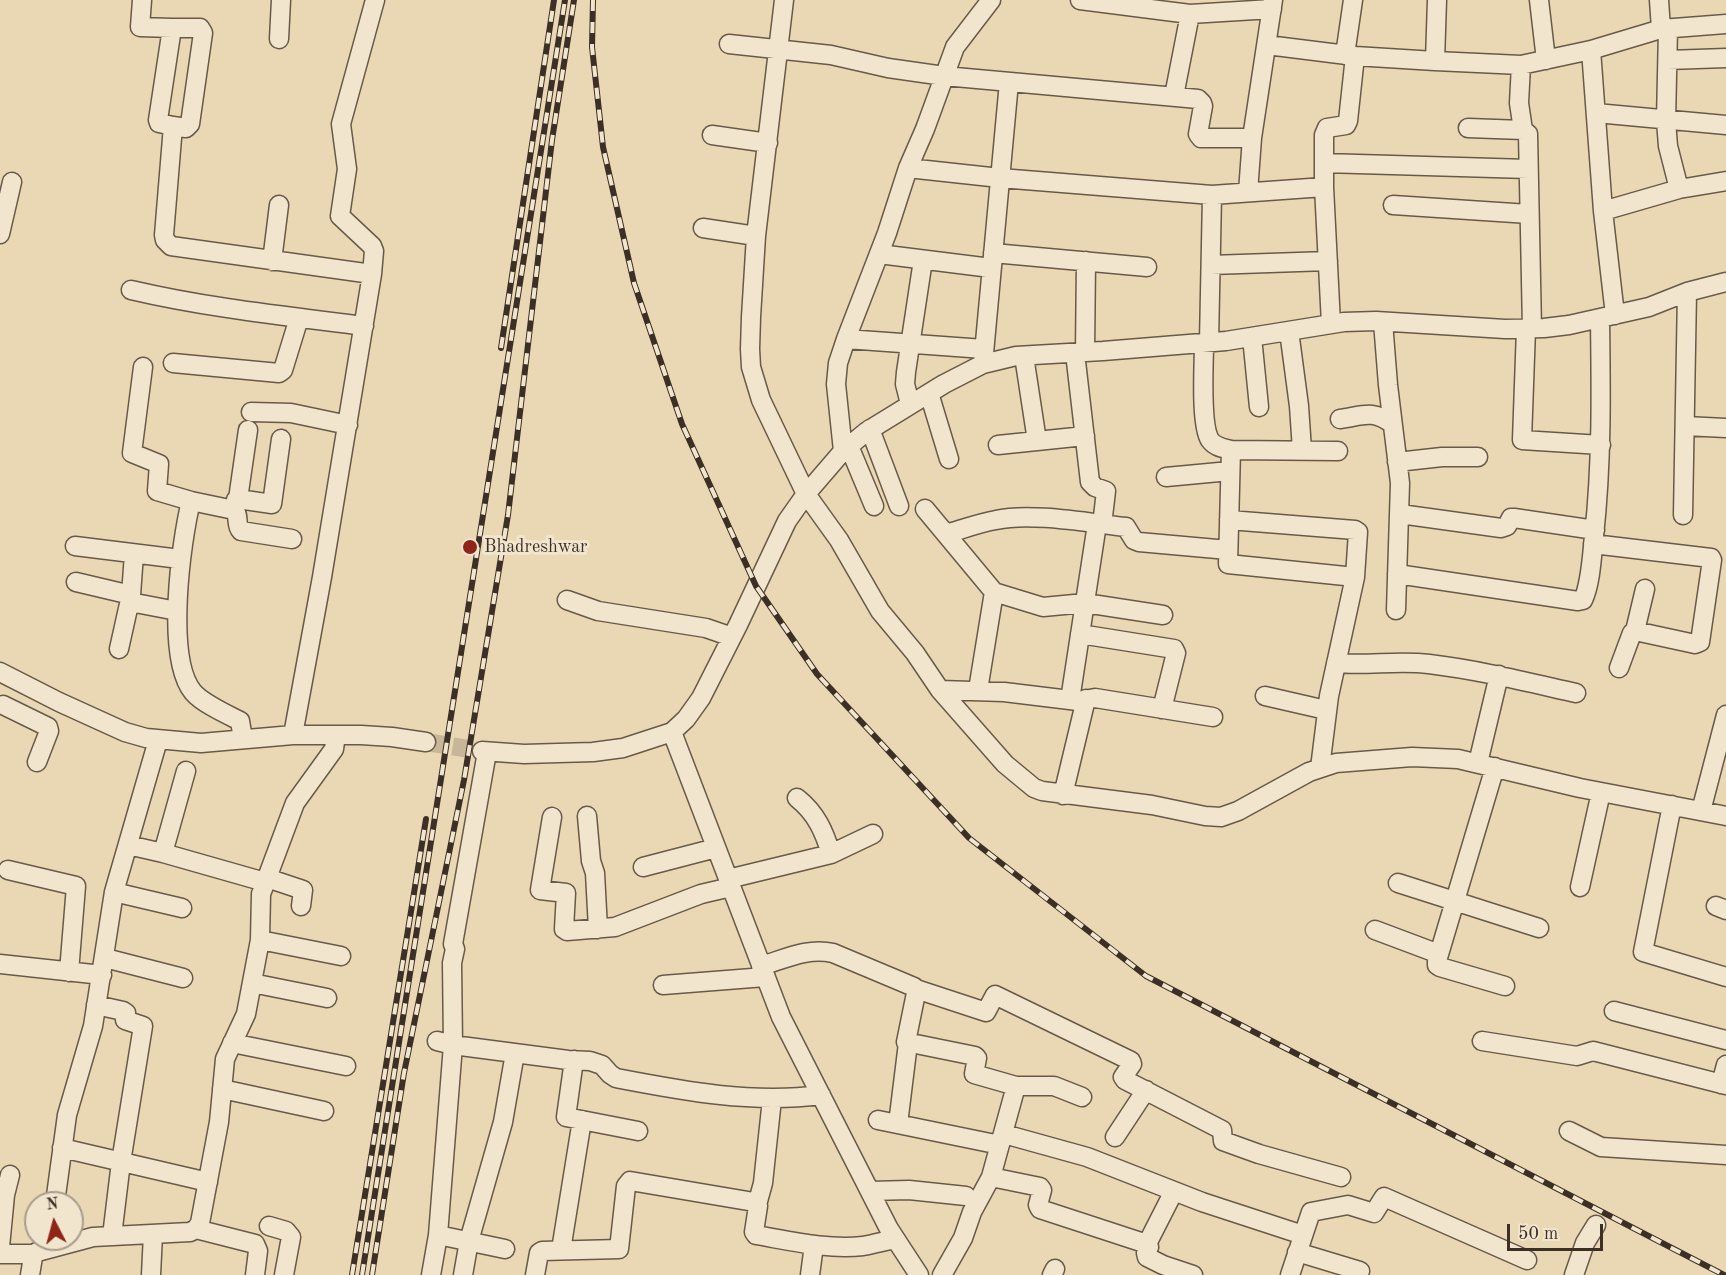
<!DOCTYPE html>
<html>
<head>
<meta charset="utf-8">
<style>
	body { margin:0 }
	#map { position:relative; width:1726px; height:1275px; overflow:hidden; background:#ead7b3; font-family:"Old Standard TT",serif }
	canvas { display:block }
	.north { position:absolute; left:24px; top:1191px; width:60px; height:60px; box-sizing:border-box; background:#f1e5ce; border:2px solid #a99d8b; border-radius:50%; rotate:354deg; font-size:16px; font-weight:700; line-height:24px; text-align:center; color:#3c3026 }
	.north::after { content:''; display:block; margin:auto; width:21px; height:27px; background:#8f2418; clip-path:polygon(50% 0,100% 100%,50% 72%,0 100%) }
	.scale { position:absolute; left:1507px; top:1224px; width:96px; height:27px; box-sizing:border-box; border:3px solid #3c3026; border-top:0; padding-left:8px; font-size:18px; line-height:21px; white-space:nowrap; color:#3c3026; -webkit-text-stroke:4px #f1e5ce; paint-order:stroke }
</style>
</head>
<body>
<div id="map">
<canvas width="1726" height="1275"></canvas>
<div class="north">N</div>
<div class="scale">50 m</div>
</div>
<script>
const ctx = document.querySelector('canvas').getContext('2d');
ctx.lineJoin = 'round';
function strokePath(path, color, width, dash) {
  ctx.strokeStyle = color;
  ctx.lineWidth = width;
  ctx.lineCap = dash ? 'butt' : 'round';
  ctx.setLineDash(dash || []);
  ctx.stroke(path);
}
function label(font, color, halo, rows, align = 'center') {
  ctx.font = font + ' "Old Standard TT",serif';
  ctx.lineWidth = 6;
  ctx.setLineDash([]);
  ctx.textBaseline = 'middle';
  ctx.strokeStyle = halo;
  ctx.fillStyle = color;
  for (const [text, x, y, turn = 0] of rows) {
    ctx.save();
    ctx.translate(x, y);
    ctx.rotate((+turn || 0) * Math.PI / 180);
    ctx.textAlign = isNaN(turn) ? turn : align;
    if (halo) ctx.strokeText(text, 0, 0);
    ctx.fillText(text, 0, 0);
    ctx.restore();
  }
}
strokePath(new Path2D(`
	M 426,742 L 482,751`), '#c7b697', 18, [18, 9]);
const minor = new Path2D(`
	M 142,0 L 140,27 L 172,28 L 158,120 L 159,123 L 173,126
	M 784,0 L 756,236 L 751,317 L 750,349 L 751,367 L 761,400 L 806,494 L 839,540 L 880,611 L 915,653 L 940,690 L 1005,764 L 1034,788 L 1042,791 L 1152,805 L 1205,816 L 1221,817 L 1238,811 L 1309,772 L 1336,763 L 1412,757 L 1458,759 L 1580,788 L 1726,816
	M 1080,0 L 1190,14 L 1272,9
	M 1437,0 L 1435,61 L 1521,65 L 1591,50 L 1661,29 L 1726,24
	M 1539,0 L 1546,60
	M 1659,0 L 1661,29
	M 172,28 L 200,28 L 203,33 L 190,124 L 186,128 L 173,126 L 164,235 L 165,240 L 171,246 L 372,274
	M 1668,29 L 1666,121 L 1668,146 L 1679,189
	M 279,39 L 281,0
	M 729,44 L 831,55 L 888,68 L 944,76 L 1198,99 L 1202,103 L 1203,106 L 1198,134 L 1201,138 L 1252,138
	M 1267,45 L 1355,56 L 1435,61
	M 1591,50 L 1603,211 L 1615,315
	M 1345,55 L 1353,0
	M 1668,60 L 1726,58
	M 1521,65 L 1519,103 L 1523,130
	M 1174,96 L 1190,14
	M 1596,113 L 1726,125
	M 1468,128 L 1523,130 L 1528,134 L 1532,329
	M 712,135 L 768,143
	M 1324,163 L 1528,169
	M 908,168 L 1000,178 L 1212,195 L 1324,187
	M 1248,192 L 1252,138 L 1273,0
	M 1393,205 L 1529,214
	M 1603,211 L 1679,189 L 1726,181
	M 703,228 L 756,236
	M 0,234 L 12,182
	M 993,253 L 1147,267
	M 879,254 L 991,268
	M 272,261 L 279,205
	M 1211,265 L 1328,261
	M 131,290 C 208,308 286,316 364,326
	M 1383,322 L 1388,385 L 1400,483 L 1396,610
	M 1331,324 L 1324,187 L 1324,135 L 1327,128 L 1346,125 L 1348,121 L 1355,56
	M 1526,329 L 1522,440 L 1601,445
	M 1289,331 L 1299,406 L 1302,450
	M 1252,337 L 1259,407
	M 846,339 L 984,349
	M 1209,342 L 1212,195
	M 1204,343 C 1204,364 1200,424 1210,440 C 1215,447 1223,448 1231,450 L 1338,451
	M 1085,352 L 1086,261
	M 1075,353 L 1090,482 L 1095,487 L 1106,491 L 1102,525
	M 1024,356 L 1037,441
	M 173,363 L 279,373 L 283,370 L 299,318
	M 983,364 L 1009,82
	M 143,367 L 132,453 L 159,464 L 157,491 L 191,501 L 234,510 C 240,515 235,525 241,531 L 292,539
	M 929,393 L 949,459
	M 910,404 L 905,384 L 906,372 L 923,260
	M 251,412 L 291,413 L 348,425
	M 1340,419 C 1362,416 1373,409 1392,424
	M 1685,426 L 1726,428
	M 870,429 L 899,506
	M 998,445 L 1085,436
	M 849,446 L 874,506
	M 1231,450 L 1228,564 L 1355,577
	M 843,451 L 836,384 L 838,363 L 846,339 L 887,233 L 908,168 L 925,129 L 955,47 L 991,0
	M 1397,462 L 1442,457 L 1478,457
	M 1166,477 L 1230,471
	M 238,499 L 248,430
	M 191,501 C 181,542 165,658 193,692 C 202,703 226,714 240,721 L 243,739
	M 925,509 L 994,592 L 978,690
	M 234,510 L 236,500 L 238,499 L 272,504 L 281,439
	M 1400,514 L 1501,528 L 1507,526 L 1511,518 L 1514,518 L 1595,530
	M 1683,515 L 1687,292
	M 1229,520 L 1355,530 L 1358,532 L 1355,577 L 1329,696 L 1320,768
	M 946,534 C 963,529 979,523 996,520 C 1030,512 1089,523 1126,527 L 1134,540 L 1139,542 L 1228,550
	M 1593,544 L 1711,558 L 1712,560 L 1700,642 L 1695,644 L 1635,631 L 1632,633 L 1619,668
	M 75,546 L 180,559
	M 1397,574 L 1578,601 L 1583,600 C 1591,583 1592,554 1594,536 C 1602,463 1601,391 1600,319
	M 76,582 L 131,595
	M 994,592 L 1043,607 L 1085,603 L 1163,615
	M 567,600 L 598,611 L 706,628 L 732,637
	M 130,602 L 177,611
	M 1635,631 L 1645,589
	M 1080,634 L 1174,649 L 1176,653 L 1162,709
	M 119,649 L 131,595 L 134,554
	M 1336,663 C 1367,666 1398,660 1429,664 C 1479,670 1527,682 1576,693
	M 0,672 L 59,702 L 125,732 L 146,738 L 201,743 L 293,735 L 361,735 L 392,737 L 426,742
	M 940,690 L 1004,692 L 1078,701 L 1095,698 L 1213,717
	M 1265,696 L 1326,710
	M 1070,700 L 1097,524
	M 3,705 L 48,727 L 49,731 L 37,762
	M 672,732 L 781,1017 L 889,1229 L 919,1275
	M 293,735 L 322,577 L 372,274 L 374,251 L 372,246 L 340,216 L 347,169 L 341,124 L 375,0
	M 482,751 L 524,754 L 593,752 L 623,748 L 672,732 L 686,719 L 701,698 L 738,625 L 787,521 L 806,494 L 843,451 L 866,432 L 944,384 L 983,364 L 1016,356 L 1103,351 L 1226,341 L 1344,322 L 1376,321 L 1505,329 L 1544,328 L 1569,325 L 1649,307 L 1687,292 L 1726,282
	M 1478,763 L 1499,675
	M 1495,767 L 1437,961 L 1437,965 L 1440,967 L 1505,986
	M 1063,795 L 1086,699
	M 797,798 C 816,813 824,831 831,854
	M 1672,805 L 1643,952 L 1726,977
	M 1701,811 L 1726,715
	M 587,816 L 591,861 L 595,873 L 598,929
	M 552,817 L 540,890 L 566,893 L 564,929 L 567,931 L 615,927 L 701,894 L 731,887
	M 128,845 L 163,853 L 186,771
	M 163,853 L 265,882
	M 643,867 L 716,848
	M 8,870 L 76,886 L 69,972
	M 267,878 L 303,890 L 301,906
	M 728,879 L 831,854 L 873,834
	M 1398,883 L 1539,928
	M 1580,887 L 1601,792
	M 114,892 L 182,908
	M 1716,906 L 1726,910
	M 1375,930 L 1439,954
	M 260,940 L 341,956
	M 105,958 L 183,978
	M 0,964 L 102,975
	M 761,966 C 785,959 808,947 833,953 L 914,987 L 916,993 L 906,1042 L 975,1056 L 977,1058 L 974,1074 L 1016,1086 L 991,1177 L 972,1212 L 963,1238 L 942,1275
	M 252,983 L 327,998
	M 663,985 L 765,977
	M 916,989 L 986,1012 L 995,995 L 1131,1061 L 1132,1064 L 1123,1077 L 1125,1080 L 1222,1130 L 1223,1141 L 1259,1154 L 1341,1177
	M 96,1005 L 123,1011 L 126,1013 L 125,1020 L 143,1026 L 121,1162 L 112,1236
	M 1614,1011 L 1726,1040
	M 437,1041 L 453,1045 L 568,1060 L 590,1061 L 602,1065 L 610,1074 L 616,1078 C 684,1091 751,1104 821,1095
	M 1482,1041 L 1577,1056 L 1593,1051 L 1726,1085
	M 232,1043 L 346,1066
	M 574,1060 L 566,1117 L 638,1131
	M 1721,1084 L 1726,1065
	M 1016,1086 L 1054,1086 L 1082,1097
	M 222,1089 L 324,1111
	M 878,1120 L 1000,1145
	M 898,1124 L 908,1043
	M 1569,1131 L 1601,1147 L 1726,1155
	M 1004,1134 L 1087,1157 L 1202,1202 L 1303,1235
	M 1115,1137 L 1146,1090
	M 62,1148 L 208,1182
	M 991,1177 L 1040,1187 L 1042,1190 L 1038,1205 L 1040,1209 L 1147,1244 L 1149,1247 L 1146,1253 L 1147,1257 L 1163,1265 L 1193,1275
	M 870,1191 L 909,1190 L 966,1196
	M 55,1203 L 67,1115 L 93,1026 L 114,892 L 158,740
	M 757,1205 L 763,1183 L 772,1099
	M 269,1226 L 286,1231 L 291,1237 L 284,1275
	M 196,1229 L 255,1244 L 258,1251 L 255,1275
	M 438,1235 L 505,1249
	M 1147,1244 L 1174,1191
	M 0,1247 L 5,1195 L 10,1175
	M 561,1250 L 582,1120
	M 1297,1252 L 1360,1271
	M 0,1254 L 34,1254
	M 30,1275 L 33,1257 L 37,1252 L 93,1237 L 190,1232 L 196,1229 L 200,1223 L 219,1122 L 225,1059 L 246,1014 L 260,940 L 261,894 L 295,803 L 334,749 L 336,735
	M 151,1275 L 153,1234
	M 431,1275 L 438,1235 L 453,1045 L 452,963 L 455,949 L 453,944 L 487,752
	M 463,1275 L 469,1241 L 503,1122 L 515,1053
	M 535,1275 L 539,1253 L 542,1251 L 619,1249 L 626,1186 L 630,1181 L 754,1202 L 758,1206 L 754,1232 L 756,1235 C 791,1241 828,1250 863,1246 C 874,1244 885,1241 895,1239
	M 810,1275 L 814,1245
	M 1052,1275 L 1055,1269
	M 1290,1275 L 1311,1212 L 1348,1205 L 1374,1213 L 1384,1197 L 1527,1260
	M 1574,1275 L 1585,1243 L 1596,1225`);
strokePath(minor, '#685a49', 21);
strokePath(minor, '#f1e5ce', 18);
const rail = new Path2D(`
	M 593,0 L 592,47 L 603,147 L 634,283 L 682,424 L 756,586 L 817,674 L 969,838 L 1146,976 L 1724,1275
	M 501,348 L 554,0
	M 352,1275 L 426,819
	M 362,1275 L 565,0
	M 372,1275 L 404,1073 L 464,780 L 508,515 L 552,140 L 574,0`);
strokePath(rail, '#3c3026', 6);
strokePath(rail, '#f1e5ce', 4, [11]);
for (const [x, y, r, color] of [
	[470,547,8,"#8f2418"]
]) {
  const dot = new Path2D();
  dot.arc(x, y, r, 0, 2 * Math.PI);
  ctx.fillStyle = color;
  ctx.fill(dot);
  strokePath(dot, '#f1e5ce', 2);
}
label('18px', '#3c3026', '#f1e5ce', [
	["Bhadreshwar",484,547]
], 'left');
</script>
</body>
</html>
